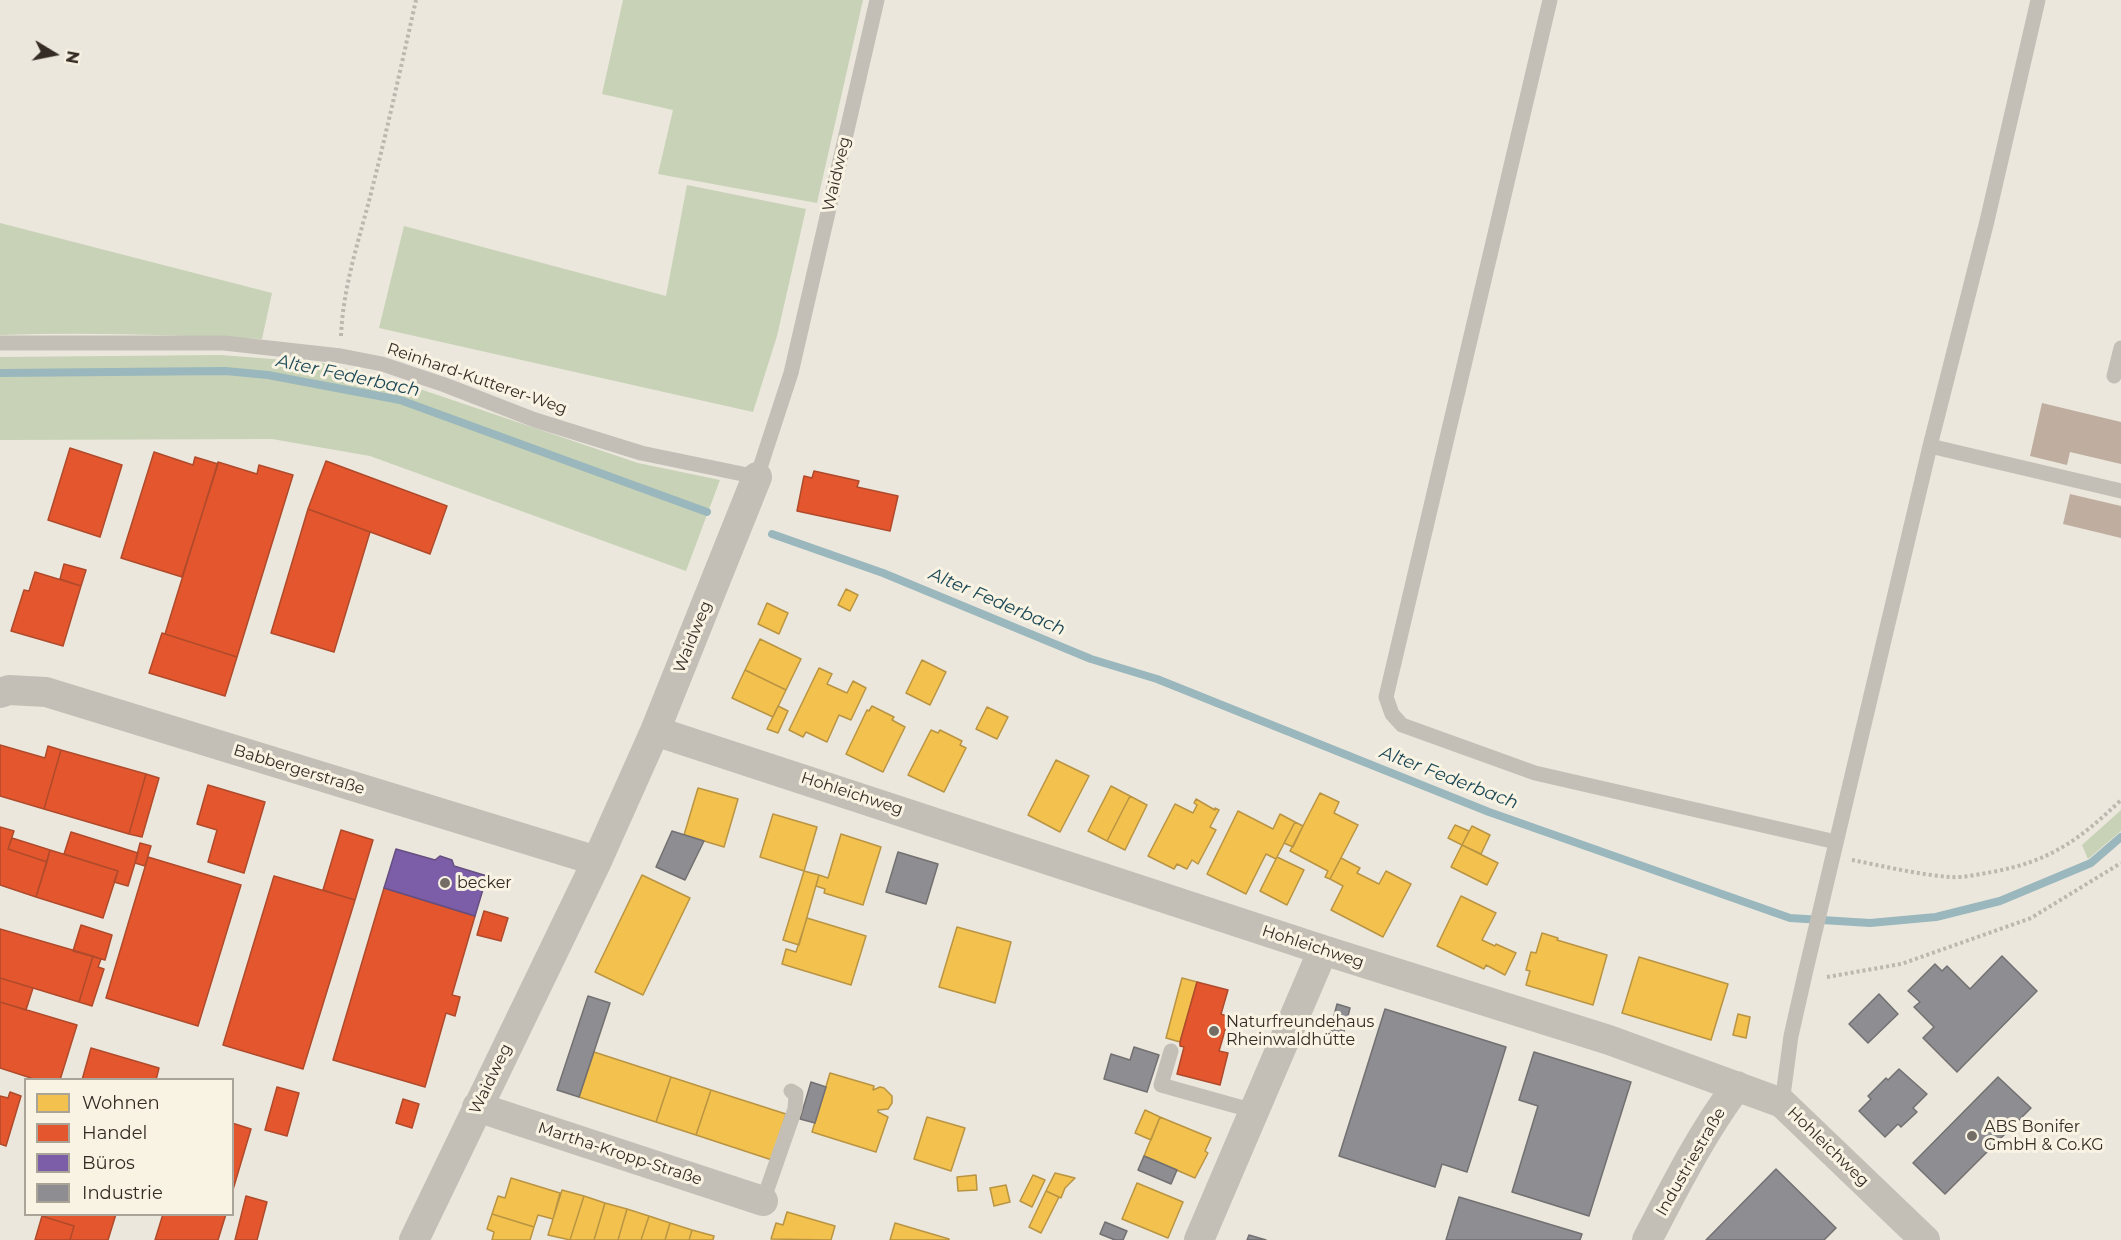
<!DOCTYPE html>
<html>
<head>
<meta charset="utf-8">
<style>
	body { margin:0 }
	#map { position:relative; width:2121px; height:1240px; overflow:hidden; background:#ebe7dd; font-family:Montserrat,sans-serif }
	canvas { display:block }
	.legend { position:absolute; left:24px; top:1078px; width:210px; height:138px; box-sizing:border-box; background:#f9f3e3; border:2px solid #aaa397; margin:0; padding:8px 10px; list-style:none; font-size:18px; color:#342c25 }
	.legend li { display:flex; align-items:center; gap:12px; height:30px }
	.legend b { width:30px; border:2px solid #aaa397 }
	.north { position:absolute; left:24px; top:24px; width:60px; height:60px; -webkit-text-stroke:4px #f9f3e3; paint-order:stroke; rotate:100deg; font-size:16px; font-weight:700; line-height:24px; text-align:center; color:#342c25 }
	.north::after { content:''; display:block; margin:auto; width:21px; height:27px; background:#342c25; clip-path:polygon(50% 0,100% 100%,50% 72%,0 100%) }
</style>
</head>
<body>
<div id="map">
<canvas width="2121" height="1240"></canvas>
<ul class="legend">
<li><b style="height:16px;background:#f2c14e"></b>Wohnen</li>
<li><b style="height:16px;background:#e4572e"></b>Handel</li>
<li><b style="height:16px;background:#7b5ea7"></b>Büros</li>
<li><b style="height:16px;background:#8d8d92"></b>Industrie</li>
</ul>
<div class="north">N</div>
</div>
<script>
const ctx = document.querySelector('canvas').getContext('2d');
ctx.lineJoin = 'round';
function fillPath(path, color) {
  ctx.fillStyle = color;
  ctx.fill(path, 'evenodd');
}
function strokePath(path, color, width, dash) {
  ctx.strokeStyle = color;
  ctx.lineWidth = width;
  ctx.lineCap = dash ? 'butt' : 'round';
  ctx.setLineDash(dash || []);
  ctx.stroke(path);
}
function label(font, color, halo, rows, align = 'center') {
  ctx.font = font + ' Montserrat,sans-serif';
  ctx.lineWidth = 6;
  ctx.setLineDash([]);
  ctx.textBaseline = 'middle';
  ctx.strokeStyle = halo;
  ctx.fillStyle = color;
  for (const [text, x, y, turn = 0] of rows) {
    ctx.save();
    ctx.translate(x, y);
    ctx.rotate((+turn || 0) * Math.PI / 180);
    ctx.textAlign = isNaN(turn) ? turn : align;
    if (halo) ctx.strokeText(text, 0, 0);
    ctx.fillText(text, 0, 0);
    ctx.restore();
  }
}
fillPath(new Path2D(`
	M 623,0 L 863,0 L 817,203 L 658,174 L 673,110 L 602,94 Z
	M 687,185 L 806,209 L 777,336 L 753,412 L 379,328 L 404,226 L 666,296 Z
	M 0,223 L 272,293 L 262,339 C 175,335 88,332 0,335 Z
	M 221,355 L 323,363 L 411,386 L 638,463 L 720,480 L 686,571 L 370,456 L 272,439 L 0,440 L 0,357 Z
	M 2121,810 L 2121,831 L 2088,859 L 2082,845 Z`), '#c8d2b6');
const homes = new Path2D(`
	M 846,589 L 858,595 L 850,611 L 838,605 Z
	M 767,603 L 788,613 L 779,634 L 758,624 Z
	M 760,639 L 801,659 L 786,690 L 745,670 Z
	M 922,660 L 946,672 L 930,705 L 906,693 Z
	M 819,668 L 832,674 L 827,684 L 847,693 L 853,681 L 866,688 L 851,720 L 839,715 L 827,742 L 806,732 L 803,737 L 789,730 Z
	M 745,670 L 786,690 L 773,717 L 732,698 Z
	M 778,706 L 788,711 L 778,733 L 767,729 Z
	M 872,706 L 894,717 L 892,720 L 905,727 L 883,772 L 846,754 L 867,710 L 869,711 Z
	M 987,707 L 1008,717 L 997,739 L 976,729 Z
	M 931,730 L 938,733 L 940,730 L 962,741 L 960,745 L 966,748 L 944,792 L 908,775 Z
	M 1056,760 L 1089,776 L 1060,832 L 1028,815 Z
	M 1111,786 L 1130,796 L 1107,841 L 1088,831 Z
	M 698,788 L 738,799 L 724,847 L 684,835 Z
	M 1320,793 L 1339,802 L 1334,813 L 1358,825 L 1330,879 L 1325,877 L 1328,871 L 1290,851 Z
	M 1130,796 L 1147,805 L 1125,850 L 1107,841 Z
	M 1196,799 L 1215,810 L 1215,808 L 1219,810 L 1210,827 L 1216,830 L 1198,864 L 1192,860 L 1187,869 L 1177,864 L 1174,869 L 1148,856 L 1175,804 L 1193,813 L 1197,805 L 1194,803 Z
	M 1238,811 L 1273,829 L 1280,814 L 1295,822 L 1276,859 L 1266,854 L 1246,894 L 1207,874 Z
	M 773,814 L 817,827 L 804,871 L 760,857 Z
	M 1295,822 L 1303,826 L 1293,847 L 1284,843 Z
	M 1455,825 L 1469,831 L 1462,845 L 1448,838 Z
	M 1472,826 L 1490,835 L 1481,854 L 1462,845 Z
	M 841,834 L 881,847 L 863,905 L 824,893 L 825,889 L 816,886 L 819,875 L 828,878 Z
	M 1462,845 L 1498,863 L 1487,885 L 1451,867 Z
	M 1277,857 L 1304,870 L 1287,905 L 1260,891 Z
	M 1341,858 L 1360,868 L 1357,873 L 1379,884 L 1386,871 L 1411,884 L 1383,937 L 1331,910 L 1343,886 L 1330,879 Z
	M 804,871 L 819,875 L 799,945 L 783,940 Z
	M 642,875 L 690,898 L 643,995 L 595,972 Z
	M 1461,896 L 1496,913 L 1482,940 L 1495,946 L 1496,944 L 1516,953 L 1505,975 L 1486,965 L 1484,969 L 1437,946 Z
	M 807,918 L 866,936 L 851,985 L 782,964 L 786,949 L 796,952 Z
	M 957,927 L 1011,942 L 995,1003 L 939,987 Z
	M 1542,933 L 1558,938 L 1557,940 L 1607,955 L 1593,1005 L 1526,985 L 1530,971 L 1526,970 L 1531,952 L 1536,953 Z
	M 1639,957 L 1728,984 L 1711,1040 L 1622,1013 Z
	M 1182,978 L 1197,982 L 1180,1042 L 1166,1038 Z
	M 1738,1014 L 1750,1017 L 1746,1038 L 1733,1035 Z
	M 594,1052 L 671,1077 L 656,1122 L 579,1097 Z
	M 830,1073 L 874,1086 L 873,1090 L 880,1087 L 884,1088 L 892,1096 L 892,1103 L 888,1109 L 878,1110 L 878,1112 L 888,1117 L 876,1152 L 812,1132 Z
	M 671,1077 L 711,1090 L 696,1135 L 656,1122 Z
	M 711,1090 L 786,1114 L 772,1160 L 696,1135 Z
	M 1145,1110 L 1160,1117 L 1151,1140 L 1135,1133 Z
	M 927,1117 L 965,1128 L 951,1171 L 914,1159 Z
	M 1160,1117 L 1211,1138 L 1205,1151 L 1208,1153 L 1195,1178 L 1144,1156 Z
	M 1055,1173 L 1075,1178 L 1065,1188 L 1061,1198 L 1046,1191 Z
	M 976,1175 L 977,1190 L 958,1191 L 957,1177 Z
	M 1033,1175 L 1045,1180 L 1032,1207 L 1020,1201 Z
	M 511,1178 L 560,1193 L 553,1219 L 538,1215 L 534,1227 L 492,1214 L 498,1196 L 505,1198 Z
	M 1137,1183 L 1183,1202 L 1168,1238 L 1122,1219 Z
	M 1006,1185 L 1010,1202 L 994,1206 L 990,1188 Z
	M 562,1190 L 584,1196 L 570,1240 L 548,1235 Z
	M 1046,1191 L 1059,1197 L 1041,1233 L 1029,1227 Z
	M 584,1196 L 605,1203 L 594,1240 L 570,1240 Z
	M 605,1203 L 627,1209 L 618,1240 L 594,1240 Z
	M 627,1209 L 649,1216 L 641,1240 L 618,1240 Z
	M 787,1212 L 835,1226 L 831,1240 L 771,1239 L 776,1223 L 783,1225 Z
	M 492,1214 L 534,1227 L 530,1240 L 492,1240 L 494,1232 L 487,1229 Z
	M 649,1216 L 670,1223 L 665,1240 L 641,1240 Z
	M 670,1223 L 692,1230 L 689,1240 L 665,1240 Z
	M 895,1223 L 949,1239 L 949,1240 L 890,1240 Z
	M 692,1230 L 714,1236 L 713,1240 L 689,1240 Z`);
fillPath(homes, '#f2c14e');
strokePath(homes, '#b99442', 1.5);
const shops = new Path2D(`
	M 70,448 L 122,465 L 100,537 L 48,520 Z
	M 154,452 L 193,465 L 195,457 L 218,464 L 182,577 L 121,558 Z
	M 326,461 L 447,506 L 430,554 L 308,509 Z
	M 218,462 L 257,474 L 259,465 L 293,475 L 237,657 L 165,634 Z
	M 814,471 L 859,481 L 857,487 L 898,496 L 890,531 L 797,511 L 804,476 L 812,478 Z
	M 308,509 L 370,532 L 334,652 L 271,633 Z
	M 64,564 L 86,570 L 81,586 L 60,579 Z
	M 35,572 L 81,586 L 63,646 L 11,631 L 24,590 L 29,591 Z
	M 162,633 L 237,657 L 225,696 L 149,673 Z
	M 0,745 L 45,758 L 48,746 L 61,750 L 44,809 L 0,796 Z
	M 61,750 L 146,774 L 129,834 L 44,809 Z
	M 146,774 L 159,778 L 142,837 L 129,834 Z
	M 208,785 L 265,802 L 244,873 L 208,862 L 217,830 L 197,824 Z
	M 0,827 L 14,831 L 8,849 L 47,862 L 36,897 L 0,885 Z
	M 341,830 L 373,840 L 355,900 L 323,890 Z
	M 71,832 L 138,853 L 128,886 L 114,882 L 118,871 L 64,854 Z
	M 12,838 L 50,850 L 47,862 L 8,849 Z
	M 140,843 L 151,846 L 145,866 L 135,863 Z
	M 50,850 L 118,871 L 103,918 L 36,897 Z
	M 148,857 L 241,885 L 198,1026 L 106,998 Z
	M 274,876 L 355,900 L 303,1069 L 223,1045 Z
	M 384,888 L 475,916 L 452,995 L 460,997 L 455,1016 L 446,1013 L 425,1087 L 333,1060 Z
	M 484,911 L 508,918 L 501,941 L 477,935 Z
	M 81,925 L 112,935 L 105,960 L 73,951 Z
	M 0,929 L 93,956 L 79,1002 L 0,978 Z
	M 93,956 L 101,959 L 98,967 L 104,969 L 92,1006 L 79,1002 Z
	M 0,978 L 33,988 L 26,1010 L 0,1002 Z
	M 1197,982 L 1228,990 L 1221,1014 L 1229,1017 L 1219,1051 L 1228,1053 L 1220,1085 L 1177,1074 L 1184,1047 L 1180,1046 L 1180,1042 Z
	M 0,1002 L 77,1025 L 60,1080 L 37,1080 L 0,1068 Z
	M 91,1048 L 159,1068 L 156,1080 L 82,1080 Z
	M 277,1087 L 299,1093 L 287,1136 L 265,1130 Z
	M 10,1092 L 21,1096 L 6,1146 L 0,1144 L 0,1096 L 8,1098 Z
	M 403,1099 L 419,1104 L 412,1128 L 396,1123 Z
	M 232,1123 L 251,1129 L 232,1193 Z
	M 246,1196 L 267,1202 L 257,1240 L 235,1240 Z
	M 42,1214 L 116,1214 L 108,1240 L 70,1240 L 74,1226 L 42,1216 Z
	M 163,1214 L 226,1214 L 218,1240 L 155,1240 Z
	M 42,1216 L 74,1226 L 70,1240 L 35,1240 Z`);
fillPath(shops, '#e4572e');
strokePath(shops, '#af4a2b', 1.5);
const offices = new Path2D(`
	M 396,849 L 435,860 L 440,856 L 452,860 L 454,866 L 487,876 L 475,916 L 384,888 Z`);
fillPath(offices, '#7b5ea7');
strokePath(offices, '#664f80', 1.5);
const industry = new Path2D(`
	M 672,831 L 704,841 L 685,880 L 656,867 Z
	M 898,852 L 938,864 L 926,904 L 886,892 Z
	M 2002,956 L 2037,991 L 1957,1072 L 1923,1038 L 1934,1027 L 1914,1007 L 1920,1002 L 1908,991 L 1935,964 L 1942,971 L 1947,966 L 1970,989 Z
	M 1879,994 L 1898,1014 L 1868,1043 L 1849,1024 Z
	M 588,996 L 610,1003 L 579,1097 L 557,1090 Z
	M 1337,1004 L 1350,1008 L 1340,1047 L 1327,1043 Z
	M 1385,1009 L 1506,1047 L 1467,1172 L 1442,1164 L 1435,1187 L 1339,1156 Z
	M 1134,1047 L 1159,1055 L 1147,1092 L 1104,1079 L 1111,1054 L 1130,1060 Z
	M 1534,1052 L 1631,1082 L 1589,1216 L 1512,1192 L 1538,1106 L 1519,1100 Z
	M 1899,1069 L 1927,1094 L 1913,1108 L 1917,1112 L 1901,1127 L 1898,1124 L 1885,1137 L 1859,1111 L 1871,1099 L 1868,1096 L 1886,1078 L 1888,1080 Z
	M 1998,1077 L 2031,1108 L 1945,1194 L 1913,1163 Z
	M 811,1082 L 826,1087 L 815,1123 L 800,1119 Z
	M 1144,1156 L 1177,1170 L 1171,1184 L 1138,1170 Z
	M 1776,1169 L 1836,1228 L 1824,1240 L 1706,1240 Z
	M 1459,1197 L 1582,1234 L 1580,1240 L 1446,1240 Z
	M 1105,1222 L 1127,1231 L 1123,1240 L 1115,1240 L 1100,1234 Z
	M 1249,1235 L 1266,1240 L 1247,1240 Z`);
fillPath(industry, '#8d8d92');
strokePath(industry, '#727071', 1.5);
strokePath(new Path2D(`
	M 0,373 L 225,371 L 268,375 L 400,400 L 707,512
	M 772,534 L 883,573 L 1091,659 L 1157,679 L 1489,812 L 1790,918 L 1870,923 L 1936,917 L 2000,901 L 2091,863 L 2121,837`), '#99b7bc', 8);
fillPath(new Path2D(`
	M 2042,403 L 2121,422 L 2121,464 L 2070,452 L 2067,465 L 2030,456 Z
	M 2070,494 L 2121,506 L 2121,538 L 2063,524 Z`), '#bfae9f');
strokePath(new Path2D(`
	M 341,336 C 343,289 357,246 369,201 C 386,135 401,67 416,0
	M 1852,860 C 1883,866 1920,875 1951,877 C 1964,878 1979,874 1992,872 C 2051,861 2079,840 2121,800
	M 1827,977 L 1901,964 L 2031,918 L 2121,863`), '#bdb7af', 4, [3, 3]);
strokePath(new Path2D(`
	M 1550,0 L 1386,697 L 1392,714 L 1402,725 L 1535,773 L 1836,842
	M 0,343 L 224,343 L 341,356 L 382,364 L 445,385 L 535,420 L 641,453 L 757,477 L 791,373 L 877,0
	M 2114,376 L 2121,348
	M 1930,446 L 2121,491
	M 1171,1051 L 1161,1085 L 1254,1111
	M 1782,1103 L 1791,1036 L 1805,974 L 1930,446 L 1987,221 L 2038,0
	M 763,1201 L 795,1109 L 796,1094 L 791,1091`), '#c4bfb6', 15);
strokePath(new Path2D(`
	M 0,693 L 9,690 L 46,692 L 597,861
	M 655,731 L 1323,950 L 1609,1040 L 1782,1103 L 1925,1240
	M 477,1107 L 763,1201
	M 414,1240 L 597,861 L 655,731 L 757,477
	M 1199,1240 L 1323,950
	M 1647,1240 C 1675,1187 1701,1134 1737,1086`), '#c4bfb6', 30);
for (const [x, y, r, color] of [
	[445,883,6,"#746d65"],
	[1214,1031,6,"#746d65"],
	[1972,1136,6,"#746d65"]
]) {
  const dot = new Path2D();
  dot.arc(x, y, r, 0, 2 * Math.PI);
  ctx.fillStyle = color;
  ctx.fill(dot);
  strokePath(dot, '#f9f3e3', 2);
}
label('16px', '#342c25', '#f9f3e3', [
	["Waidweg",837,174,-77],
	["Reinhard-Kutterer-Weg",477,379,19],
	["Waidweg",693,637,-68],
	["Babbergerstraße",299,770,17],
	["Hohleichweg",852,794,18],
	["Hohleichweg",1313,947,18],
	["Waidweg",491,1079,-64],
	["Hohleichweg",1828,1147,44],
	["Martha-Kropp-Straße",620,1154,18],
	["Industriestraße",1691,1162,-60]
]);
label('16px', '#342c25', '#f9f3e3', [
	["becker",457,883],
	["Naturfreundehaus",1226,1022],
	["Rheinwaldhütte",1226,1040],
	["ABS Bonifer",1984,1127],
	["GmbH & Co.KG",1984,1145]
], 'left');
label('italic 18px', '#1b4856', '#f9f3e3', [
	["Alter Federbach",348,376,12],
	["Alter Federbach",997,602,23],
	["Alter Federbach",1449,778,21]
]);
</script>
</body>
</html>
